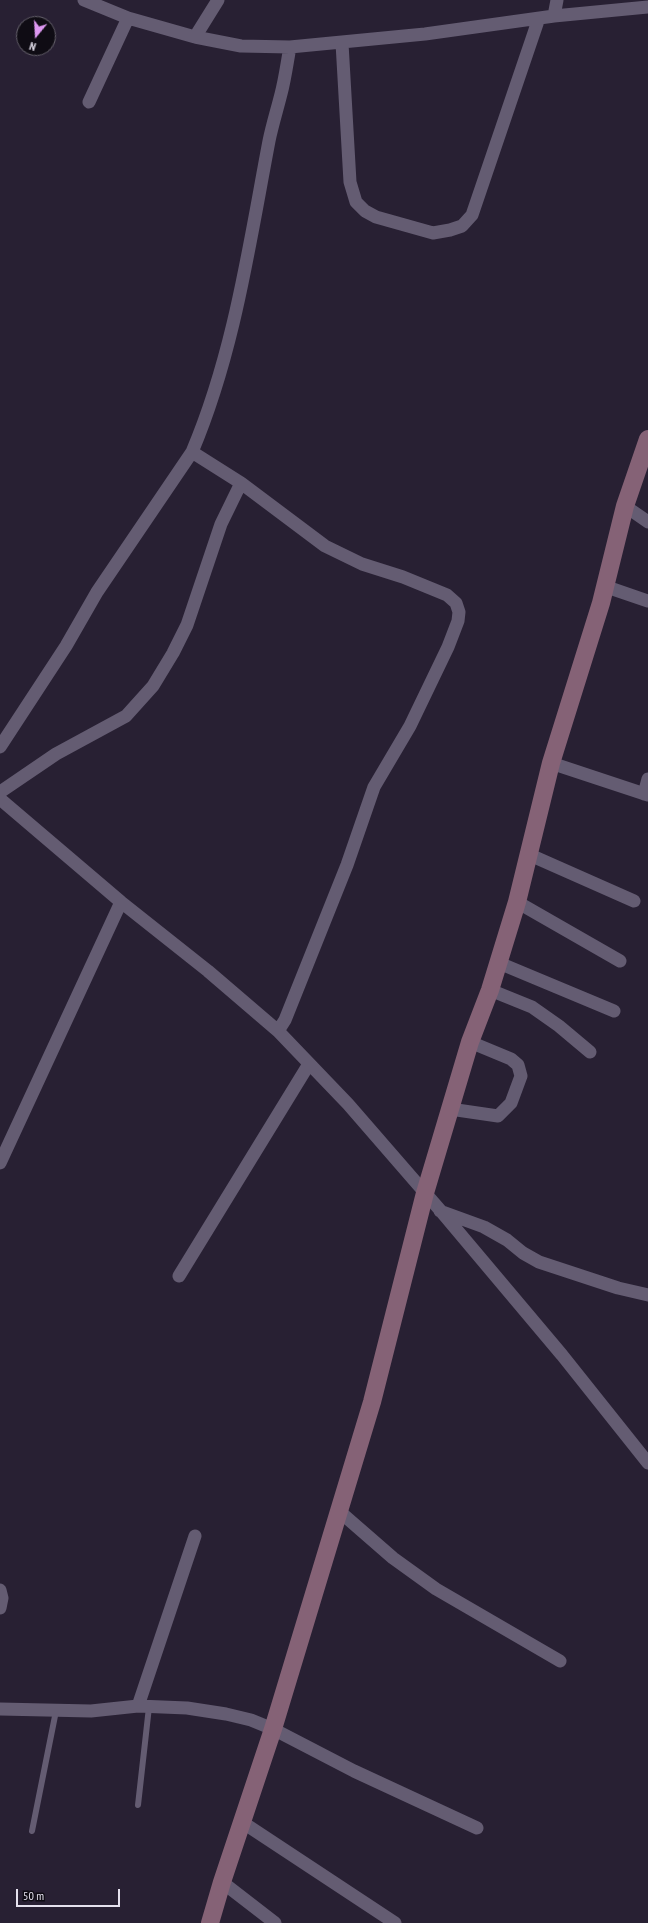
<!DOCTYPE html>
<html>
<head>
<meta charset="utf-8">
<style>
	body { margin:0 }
	#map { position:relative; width:648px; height:1923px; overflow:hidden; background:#282033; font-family:"PT Sans Narrow",sans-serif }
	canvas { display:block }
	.north { position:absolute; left:16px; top:16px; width:40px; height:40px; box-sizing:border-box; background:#0f0c14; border:1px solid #65616b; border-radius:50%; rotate:198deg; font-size:11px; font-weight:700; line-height:16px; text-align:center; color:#e5e1ee }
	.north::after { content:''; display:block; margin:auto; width:14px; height:18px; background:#de98f2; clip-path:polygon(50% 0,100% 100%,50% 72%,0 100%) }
	.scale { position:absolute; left:16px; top:1889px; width:104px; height:18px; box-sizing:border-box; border:2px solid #e5e1ee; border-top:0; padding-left:5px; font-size:12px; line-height:14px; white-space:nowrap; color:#e5e1ee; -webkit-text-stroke:3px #0f0c14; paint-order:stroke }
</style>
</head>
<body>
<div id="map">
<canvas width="648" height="1923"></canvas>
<div class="north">N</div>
<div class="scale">50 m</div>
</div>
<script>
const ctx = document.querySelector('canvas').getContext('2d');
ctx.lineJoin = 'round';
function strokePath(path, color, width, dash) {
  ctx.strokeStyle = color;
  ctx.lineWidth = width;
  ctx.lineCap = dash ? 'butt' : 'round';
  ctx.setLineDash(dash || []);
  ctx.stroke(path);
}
strokePath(new Path2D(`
	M 138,1805 L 149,1707
	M 32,1831 L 56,1711`), '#645c72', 6);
strokePath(new Path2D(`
	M 84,0 L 128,18 L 195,37 L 241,46 L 290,47 L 425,34 L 554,16 L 648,7
	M 554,16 L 557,0
	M 195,37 L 218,0
	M 342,43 L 350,182 L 356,202 L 365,211 L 376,217 L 433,233 L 450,230 L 462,226 L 472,215 L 539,18
	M 89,102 L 128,18
	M 192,452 L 241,483 L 325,546 L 362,564 L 403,577 L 447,595 L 456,603 L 459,612 L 458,621 L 448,647 L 410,726 L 374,787 L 347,865 L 285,1020 L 278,1031
	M 625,506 L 648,522
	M 604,586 L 648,601
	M 0,747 L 66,646 L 97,592 L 192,452 C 234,353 249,246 269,141 C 272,126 277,110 281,94 C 285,79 287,63 290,47
	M 551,763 L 648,795
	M 0,792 L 56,754 L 126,716 L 153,686 L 173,653 L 187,625 L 221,524 L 241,483
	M 644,794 L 648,779
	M 0,799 L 121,902 L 208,971 L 278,1031 L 348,1104 L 440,1210 L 562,1355 L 648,1463
	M 530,855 L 634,901
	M 517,902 L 620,961
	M 499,963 L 614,1011
	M 490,990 L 532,1007 L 559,1026 L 590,1052
	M 450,1109 L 498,1116 L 511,1103 L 521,1076 L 518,1065 L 511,1059 L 470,1042
	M 0,1163 L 121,902
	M 440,1211 L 484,1227 L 507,1240 L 523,1253 L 539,1262 L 618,1288 L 648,1295
	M 179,1276 L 309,1064
	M 339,1511 L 393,1558 L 436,1589 L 560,1661
	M 0,1590 L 2,1598 L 0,1608
	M 138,1706 L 195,1536
	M 0,1709 L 91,1711 L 138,1706 L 187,1708 L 226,1714 L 251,1720 L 273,1729 L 354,1771 L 477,1828
	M 242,1822 L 395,1923
	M 222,1882 L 275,1923`), '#645c72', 13);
strokePath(new Path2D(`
	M 210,1923 L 222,1882 L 273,1729 L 372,1402 L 425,1193 L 470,1042 L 490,990 L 517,902 L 551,763 L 601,603 L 625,506 L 648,439`), '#856276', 18);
</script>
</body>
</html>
